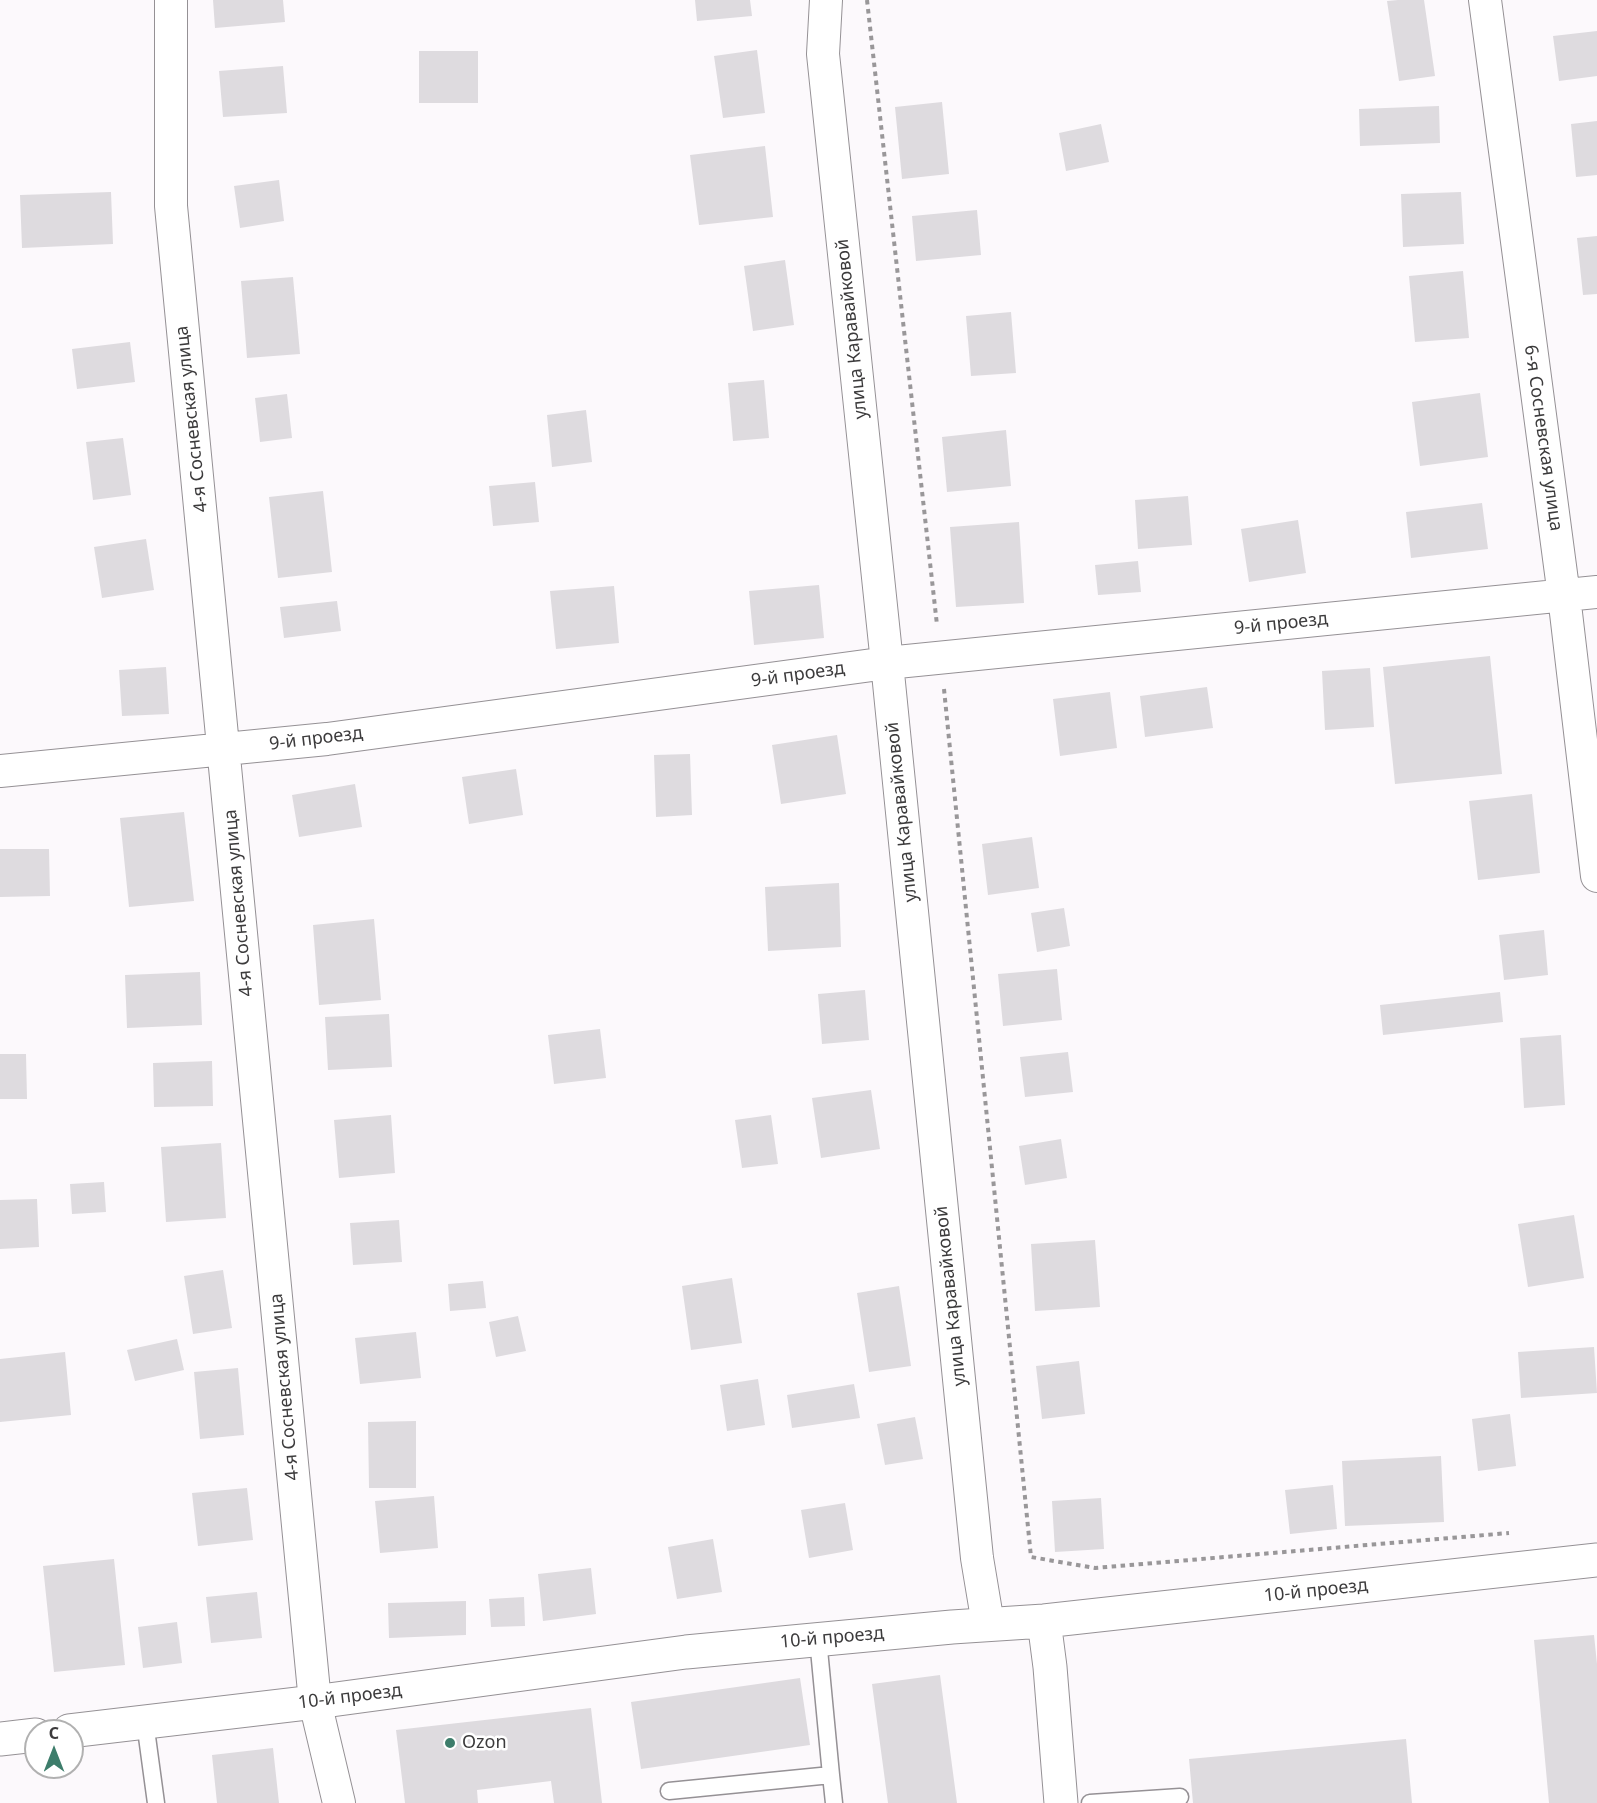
<!DOCTYPE html>
<html>
<head>
<meta charset="utf-8">
<style>
	body { margin:0 }
	#map { position:relative; width:1597px; height:1803px; overflow:hidden; background:#fcf9fc; font-family:"Noto Sans",sans-serif }
	canvas { display:block }
	.north { position:absolute; left:24px; top:1719px; width:60px; height:60px; box-sizing:border-box; background:#fff; border:2px solid #b1b1b1; border-radius:50%; rotate:0deg; font-size:16px; font-weight:700; line-height:24px; text-align:center; color:#3c3b3c }
	.north::after { content:''; display:block; margin:auto; width:21px; height:27px; background:#3d7d6b; clip-path:polygon(50% 0,100% 100%,50% 72%,0 100%) }
</style>
</head>
<body>
<div id="map">
<canvas width="1597" height="1803"></canvas>
<div class="north">С</div>
</div>
<script>
const ctx = document.querySelector('canvas').getContext('2d');
ctx.lineJoin = 'round';
function fillPath(path, color) {
  ctx.fillStyle = color;
  ctx.fill(path, 'evenodd');
}
function strokePath(path, color, width, dash) {
  ctx.strokeStyle = color;
  ctx.lineWidth = width;
  ctx.lineCap = dash ? 'butt' : 'round';
  ctx.setLineDash(dash || []);
  ctx.stroke(path);
}
function label(font, color, halo, rows, align = 'center') {
  ctx.font = font + ' "Noto Sans",sans-serif';
  ctx.lineWidth = 5;
  ctx.setLineDash([]);
  ctx.textBaseline = 'middle';
  ctx.strokeStyle = halo;
  ctx.fillStyle = color;
  for (const [text, x, y, turn = 0] of rows) {
    ctx.save();
    ctx.translate(x, y);
    ctx.rotate((+turn || 0) * Math.PI / 180);
    ctx.textAlign = isNaN(turn) ? turn : align;
    if (halo) ctx.strokeText(text, 0, 0);
    ctx.fillText(text, 0, 0);
    ctx.restore();
  }
}
fillPath(new Path2D(`
	M 213,0 L 283,0 L 285,22 L 215,28 Z
	M 695,0 L 750,0 L 752,16 L 697,21 Z
	M 1398,0 L 1424,0 L 1435,76 L 1399,81 L 1387,1 Z
	M 1597,31 L 1597,76 L 1559,81 L 1553,36 Z
	M 757,50 L 765,113 L 723,118 L 714,56 Z
	M 419,51 L 478,51 L 478,103 L 419,103 Z
	M 283,66 L 287,113 L 223,117 L 219,71 Z
	M 942,102 L 949,174 L 902,179 L 895,107 Z
	M 1439,106 L 1440,143 L 1360,146 L 1359,109 Z
	M 1597,121 L 1597,175 L 1576,177 L 1571,124 Z
	M 1101,124 L 1109,162 L 1066,171 L 1059,133 Z
	M 765,146 L 773,217 L 699,225 L 690,155 Z
	M 279,180 L 284,221 L 240,228 L 234,186 Z
	M 111,192 L 113,244 L 22,248 L 20,195 Z
	M 1461,192 L 1464,244 L 1403,247 L 1401,194 Z
	M 977,210 L 981,255 L 916,261 L 912,216 Z
	M 1597,236 L 1597,294 L 1583,295 L 1577,238 Z
	M 785,260 L 794,325 L 753,331 L 744,266 Z
	M 1463,271 L 1469,338 L 1415,342 L 1409,276 Z
	M 293,277 L 300,354 L 247,358 L 241,281 Z
	M 1011,312 L 1016,373 L 971,376 L 966,316 Z
	M 130,342 L 135,382 L 77,389 L 72,349 Z
	M 764,380 L 769,438 L 733,441 L 728,383 Z
	M 1480,393 L 1488,457 L 1420,466 L 1412,402 Z
	M 287,394 L 292,438 L 260,442 L 255,398 Z
	M 586,410 L 592,462 L 552,467 L 547,415 Z
	M 1006,430 L 1011,486 L 947,492 L 942,437 Z
	M 123,438 L 131,495 L 93,500 L 86,442 Z
	M 535,482 L 539,522 L 493,526 L 489,486 Z
	M 323,491 L 332,572 L 278,578 L 269,497 Z
	M 1188,496 L 1192,545 L 1138,549 L 1135,500 Z
	M 1482,503 L 1488,549 L 1411,558 L 1406,512 Z
	M 1298,520 L 1306,573 L 1249,582 L 1241,529 Z
	M 1019,522 L 1024,603 L 956,607 L 950,527 Z
	M 146,539 L 154,590 L 102,598 L 94,547 Z
	M 1138,561 L 1141,592 L 1098,595 L 1095,565 Z
	M 819,585 L 824,638 L 754,645 L 749,591 Z
	M 614,586 L 619,643 L 556,649 L 550,591 Z
	M 337,601 L 341,631 L 284,638 L 280,607 Z
	M 1490,656 L 1502,774 L 1395,784 L 1383,667 Z
	M 166,667 L 169,714 L 122,716 L 119,670 Z
	M 1370,668 L 1374,727 L 1325,730 L 1322,671 Z
	M 1207,687 L 1213,728 L 1145,737 L 1140,696 Z
	M 1110,692 L 1117,748 L 1060,756 L 1053,699 Z
	M 837,735 L 846,794 L 781,804 L 772,745 Z
	M 690,754 L 692,815 L 656,817 L 654,755 Z
	M 516,769 L 523,815 L 469,824 L 462,777 Z
	M 355,784 L 362,827 L 299,837 L 292,795 Z
	M 1532,794 L 1540,873 L 1478,880 L 1469,801 Z
	M 184,812 L 194,901 L 129,907 L 120,818 Z
	M 1032,837 L 1039,888 L 988,895 L 982,844 Z
	M 0,849 L 49,849 L 50,896 L 0,897 Z
	M 839,883 L 841,947 L 768,951 L 765,887 Z
	M 1064,908 L 1070,946 L 1037,952 L 1031,913 Z
	M 374,919 L 381,1000 L 319,1005 L 313,925 Z
	M 1544,930 L 1548,975 L 1504,980 L 1499,935 Z
	M 1057,969 L 1062,1020 L 1003,1026 L 998,974 Z
	M 200,972 L 202,1025 L 127,1028 L 125,975 Z
	M 865,990 L 869,1040 L 822,1044 L 818,994 Z
	M 1500,992 L 1503,1022 L 1383,1035 L 1380,1005 Z
	M 389,1014 L 392,1067 L 328,1070 L 325,1017 Z
	M 600,1029 L 606,1078 L 554,1084 L 548,1035 Z
	M 1561,1035 L 1565,1105 L 1524,1108 L 1520,1038 Z
	M 1068,1052 L 1073,1092 L 1025,1097 L 1020,1057 Z
	M 0,1054 L 26,1054 L 27,1099 L 0,1099 Z
	M 212,1061 L 213,1106 L 154,1107 L 153,1063 Z
	M 871,1090 L 880,1149 L 821,1158 L 812,1098 Z
	M 391,1115 L 395,1173 L 339,1178 L 334,1120 Z
	M 771,1115 L 778,1164 L 742,1168 L 735,1120 Z
	M 1061,1139 L 1067,1178 L 1025,1185 L 1019,1146 Z
	M 221,1143 L 226,1218 L 166,1222 L 161,1147 Z
	M 104,1182 L 106,1212 L 72,1214 L 70,1184 Z
	M 37,1199 L 39,1247 L 0,1249 L 0,1200 Z
	M 1574,1215 L 1584,1278 L 1528,1287 L 1518,1224 Z
	M 399,1220 L 402,1262 L 353,1265 L 350,1223 Z
	M 1095,1240 L 1100,1307 L 1035,1311 L 1031,1244 Z
	M 223,1270 L 232,1328 L 193,1334 L 184,1276 Z
	M 732,1278 L 742,1343 L 691,1350 L 682,1286 Z
	M 483,1281 L 486,1308 L 450,1311 L 448,1284 Z
	M 899,1286 L 911,1366 L 869,1372 L 857,1293 Z
	M 518,1316 L 526,1351 L 496,1357 L 489,1322 Z
	M 416,1332 L 421,1378 L 360,1384 L 355,1338 Z
	M 177,1339 L 184,1370 L 135,1381 L 127,1350 Z
	M 1594,1347 L 1597,1393 L 1521,1398 L 1518,1352 Z
	M 65,1352 L 71,1415 L 0,1422 L 0,1359 Z
	M 1079,1361 L 1085,1414 L 1042,1419 L 1036,1366 Z
	M 238,1368 L 244,1435 L 200,1439 L 194,1372 Z
	M 758,1379 L 765,1425 L 727,1431 L 720,1385 Z
	M 854,1384 L 860,1418 L 792,1428 L 787,1395 Z
	M 1510,1414 L 1516,1466 L 1478,1471 L 1472,1419 Z
	M 915,1417 L 923,1459 L 885,1465 L 877,1424 Z
	M 416,1421 L 416,1488 L 369,1488 L 368,1422 Z
	M 1441,1456 L 1444,1522 L 1345,1526 L 1342,1461 Z
	M 1333,1485 L 1337,1529 L 1290,1534 L 1285,1490 Z
	M 247,1488 L 253,1540 L 198,1546 L 192,1493 Z
	M 434,1496 L 438,1548 L 380,1553 L 375,1501 Z
	M 1101,1498 L 1104,1549 L 1055,1552 L 1052,1501 Z
	M 845,1503 L 853,1550 L 809,1558 L 801,1510 Z
	M 713,1539 L 722,1592 L 677,1599 L 668,1547 Z
	M 114,1559 L 125,1665 L 54,1672 L 43,1566 Z
	M 591,1568 L 596,1614 L 543,1621 L 538,1574 Z
	M 257,1592 L 262,1638 L 211,1643 L 206,1597 Z
	M 524,1597 L 525,1626 L 491,1627 L 489,1599 Z
	M 466,1601 L 466,1635 L 389,1638 L 388,1603 Z
	M 177,1622 L 182,1663 L 143,1668 L 138,1627 Z
	M 1594,1635 L 1597,1664 L 1597,1803 L 1549,1803 L 1534,1640 Z
	M 940,1675 L 957,1803 L 888,1803 L 872,1684 Z
	M 800,1678 L 810,1745 L 641,1769 L 631,1702 Z
	M 591,1708 L 602,1803 L 554,1803 L 551,1781 L 477,1790 L 478,1803 L 405,1803 L 396,1730 Z
	M 1406,1739 L 1412,1803 L 1193,1803 L 1189,1759 Z
	M 273,1748 L 279,1803 L 217,1803 L 212,1755 Z`), '#dedbdf');
const lane = new Path2D(`
	M 818,1639 L 831,1775
	M 145,1722 L 156,1803
	M 669,1791 L 831,1775 L 834,1803
	M 1090,1803 L 1180,1797`);
const street = new Path2D(`
	M 171,0 L 171,206 L 315,1702 L 339,1803
	M 826,0 L 823,54 L 887,663 L 977,1558 L 988,1624
	M 1485,0 L 1564,596 L 1597,876
	M 0,771 L 327,739 L 887,663 L 1597,592`);
const secondary = new Path2D(`
	M 1044,1621 L 1050,1667 L 1061,1803
	M 69,1731 L 315,1702 L 686,1652 L 952,1627 L 1044,1621 L 1597,1560
	M 0,1739 L 36,1735`);
strokePath(lane, '#959195', 19);
strokePath(street, '#959195', 34);
strokePath(secondary, '#959195', 35);
strokePath(new Path2D(`
	M 867,0 L 937,625
	M 944,689 L 1031,1557 L 1095,1568 L 1509,1533`), '#999799', 4, [4.5, 4.5]);
strokePath(lane, '#fff', 16);
strokePath(street, '#fff', 32);
strokePath(secondary, '#fff', 33);
for (const [x, y, r, color] of [
	[450,1743,6,"#3d7d6b"]
]) {
  const dot = new Path2D();
  dot.arc(x, y, r, 0, 2 * Math.PI);
  ctx.fillStyle = color;
  ctx.fill(dot);
  strokePath(dot, '#fff', 2);
}
label('18px', '#3c3b3c', '#fff', [
	["улица Каравайковой",852,329,-96],
	["4-я Сосневская улица",192,419,-96],
	["6-я Сосневская улица",1543,438,82],
	["9-й проезд",1281,624,-6],
	["9-й проезд",798,675,-8],
	["9-й проезд",316,739,-7],
	["улица Каравайковой",902,812,-96],
	["4-я Сосневская улица",239,903,-95],
	["улица Каравайковой",951,1296,-96],
	["4-я Сосневская улица",285,1387,-95],
	["10-й проезд",1316,1591,-6],
	["10-й проезд",832,1638,-5],
	["10-й проезд",350,1697,-7]
]);
label('18px', '#3c3b3c', '#fff', [
	["Ozon",462,1743]
], 'left');
</script>
</body>
</html>
